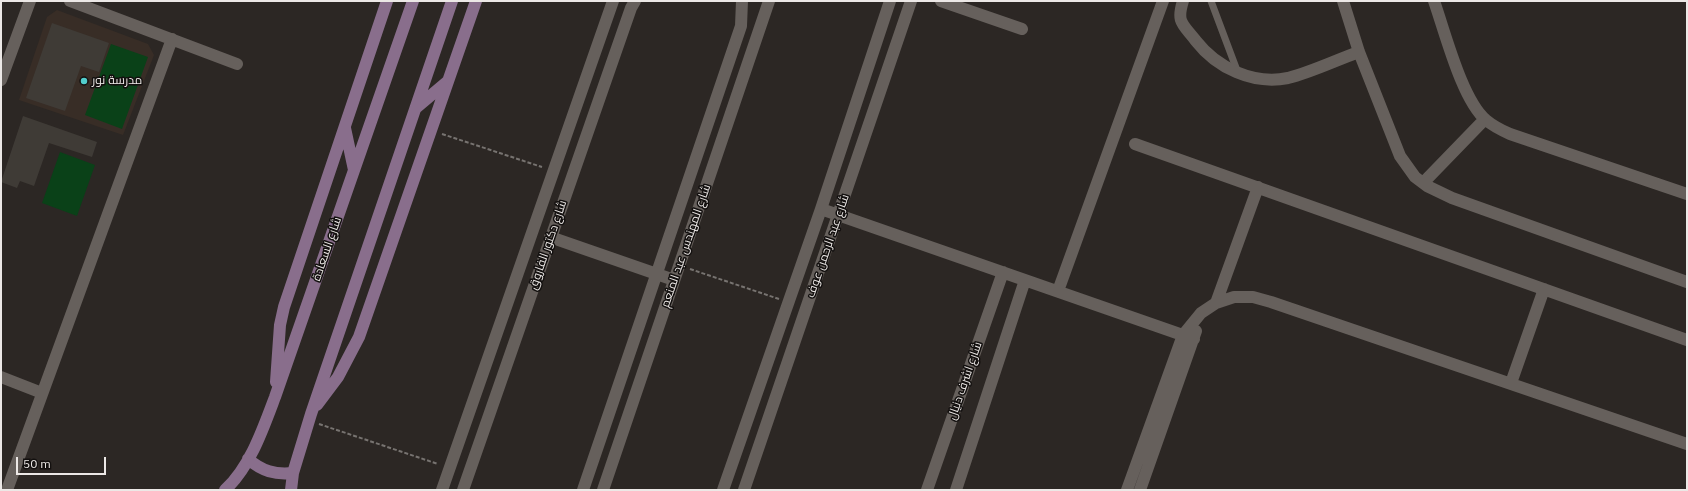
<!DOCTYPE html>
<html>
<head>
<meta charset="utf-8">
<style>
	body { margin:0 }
	#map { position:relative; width:1688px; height:491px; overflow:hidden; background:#2c2724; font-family:"IBM Plex Sans",sans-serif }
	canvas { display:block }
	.frame { position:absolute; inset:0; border:2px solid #ece8e6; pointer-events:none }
	.scale { position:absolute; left:16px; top:457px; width:90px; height:18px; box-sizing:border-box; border:2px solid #ece8e6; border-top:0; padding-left:5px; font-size:12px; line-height:14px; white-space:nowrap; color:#ece8e6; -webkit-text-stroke:3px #13100f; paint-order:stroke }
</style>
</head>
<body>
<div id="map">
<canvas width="1688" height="491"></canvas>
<div class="frame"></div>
<div class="scale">50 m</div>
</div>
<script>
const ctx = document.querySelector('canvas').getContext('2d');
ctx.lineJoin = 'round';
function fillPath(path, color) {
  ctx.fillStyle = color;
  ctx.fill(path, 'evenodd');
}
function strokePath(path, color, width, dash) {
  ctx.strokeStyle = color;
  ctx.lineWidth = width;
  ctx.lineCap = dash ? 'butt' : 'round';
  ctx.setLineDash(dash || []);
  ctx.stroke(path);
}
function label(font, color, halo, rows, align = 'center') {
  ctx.font = font + ' "IBM Plex Sans",Cairo,sans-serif';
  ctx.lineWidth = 3;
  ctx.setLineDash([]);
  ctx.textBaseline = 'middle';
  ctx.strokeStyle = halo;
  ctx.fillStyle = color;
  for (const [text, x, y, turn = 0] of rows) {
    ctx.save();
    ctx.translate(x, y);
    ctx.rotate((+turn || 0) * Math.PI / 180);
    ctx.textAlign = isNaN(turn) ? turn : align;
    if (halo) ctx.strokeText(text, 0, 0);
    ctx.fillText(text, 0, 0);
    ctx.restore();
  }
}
fillPath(new Path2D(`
	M 57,10 L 148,44 L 154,55 L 123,135 L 19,100 L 47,17 Z`), '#382d26');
fillPath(new Path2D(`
	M 111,44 L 148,57 L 122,129 L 85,115 Z
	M 60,152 L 95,165 L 77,216 L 42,203 Z`), '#0a4118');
fillPath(new Path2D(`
	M 52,23 L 109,43 L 99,72 L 81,66 L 65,111 L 26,98 Z
	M 23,116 L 97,142 L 92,157 L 49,143 L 34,186 L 20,181 L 17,188 L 1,182 Z`), '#3f3b36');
strokePath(new Path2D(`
	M 442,134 L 542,167
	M 690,269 L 779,299
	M 319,424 L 438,464`), '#777370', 2, [4, 2]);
strokePath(new Path2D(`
	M 1211,1 L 1238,73`), '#66605c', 7);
strokePath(new Path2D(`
	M 70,1 L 237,64
	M 941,1 L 1022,29
	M 1183,1 C 1176,23 1183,24 1196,41 C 1217,68 1253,85 1288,78 C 1312,72 1336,60 1359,52
	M 1343,1 L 1359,52 L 1400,156 L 1415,177 L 1427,186 L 1452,198 L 1687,282
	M 1434,1 C 1445,32 1462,100 1486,120 C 1493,126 1501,130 1510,134 L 1687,194
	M 1,80 L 30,1
	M 1135,144 L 1687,340
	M 1423,183 L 1485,119
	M 821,209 L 1194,339
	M 550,237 L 674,280
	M 1058,291 L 1163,1
	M 1216,303 L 1258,187
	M 1,377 L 42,393
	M 1511,383 L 1544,289
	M 7,490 L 172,39
	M 442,490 L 613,1
	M 463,490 L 631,8 L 635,1
	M 583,490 L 741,26 L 742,1
	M 603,490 L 769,1
	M 723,490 L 821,209 L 890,1
	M 744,490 L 911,1
	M 927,490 L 1003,272
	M 956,490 L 1025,280
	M 1127,490 L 1183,335 L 1201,313 L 1216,303 L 1234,297 L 1253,297 L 1271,302 L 1687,444
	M 1140,490 L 1196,331`), '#66605c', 12);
strokePath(new Path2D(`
	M 416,108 L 448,81
	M 345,128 L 354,170
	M 276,382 L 280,325 L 284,307 L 387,1
	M 317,405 L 338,377 L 359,337 L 476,1
	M 248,459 C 262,471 275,475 293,473
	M 225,490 C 250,467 263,429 275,397 L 413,1
	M 291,490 L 293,473 L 311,414 L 452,1`), '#896e8c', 12);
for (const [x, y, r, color] of [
	[84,81,4,"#52cdcc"]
]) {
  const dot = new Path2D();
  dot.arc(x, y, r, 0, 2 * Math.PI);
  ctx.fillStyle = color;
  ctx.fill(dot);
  strokePath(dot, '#13100f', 1.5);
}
label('12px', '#ece8e6', '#13100f', [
	["مدرسة نور",92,81]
], 'left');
label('12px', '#ece8e6', '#13100f', [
	["شارع دكتور الفاروق",548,245,-71],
	["شارع المهندس عبد المنعم",686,246,-71],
	["شارع عبد الرحمن عوف",828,246,-71],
	["شارع السعادة",327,249,-71],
	["شارع اشرف دنيال",965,381,-71]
]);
</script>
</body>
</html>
